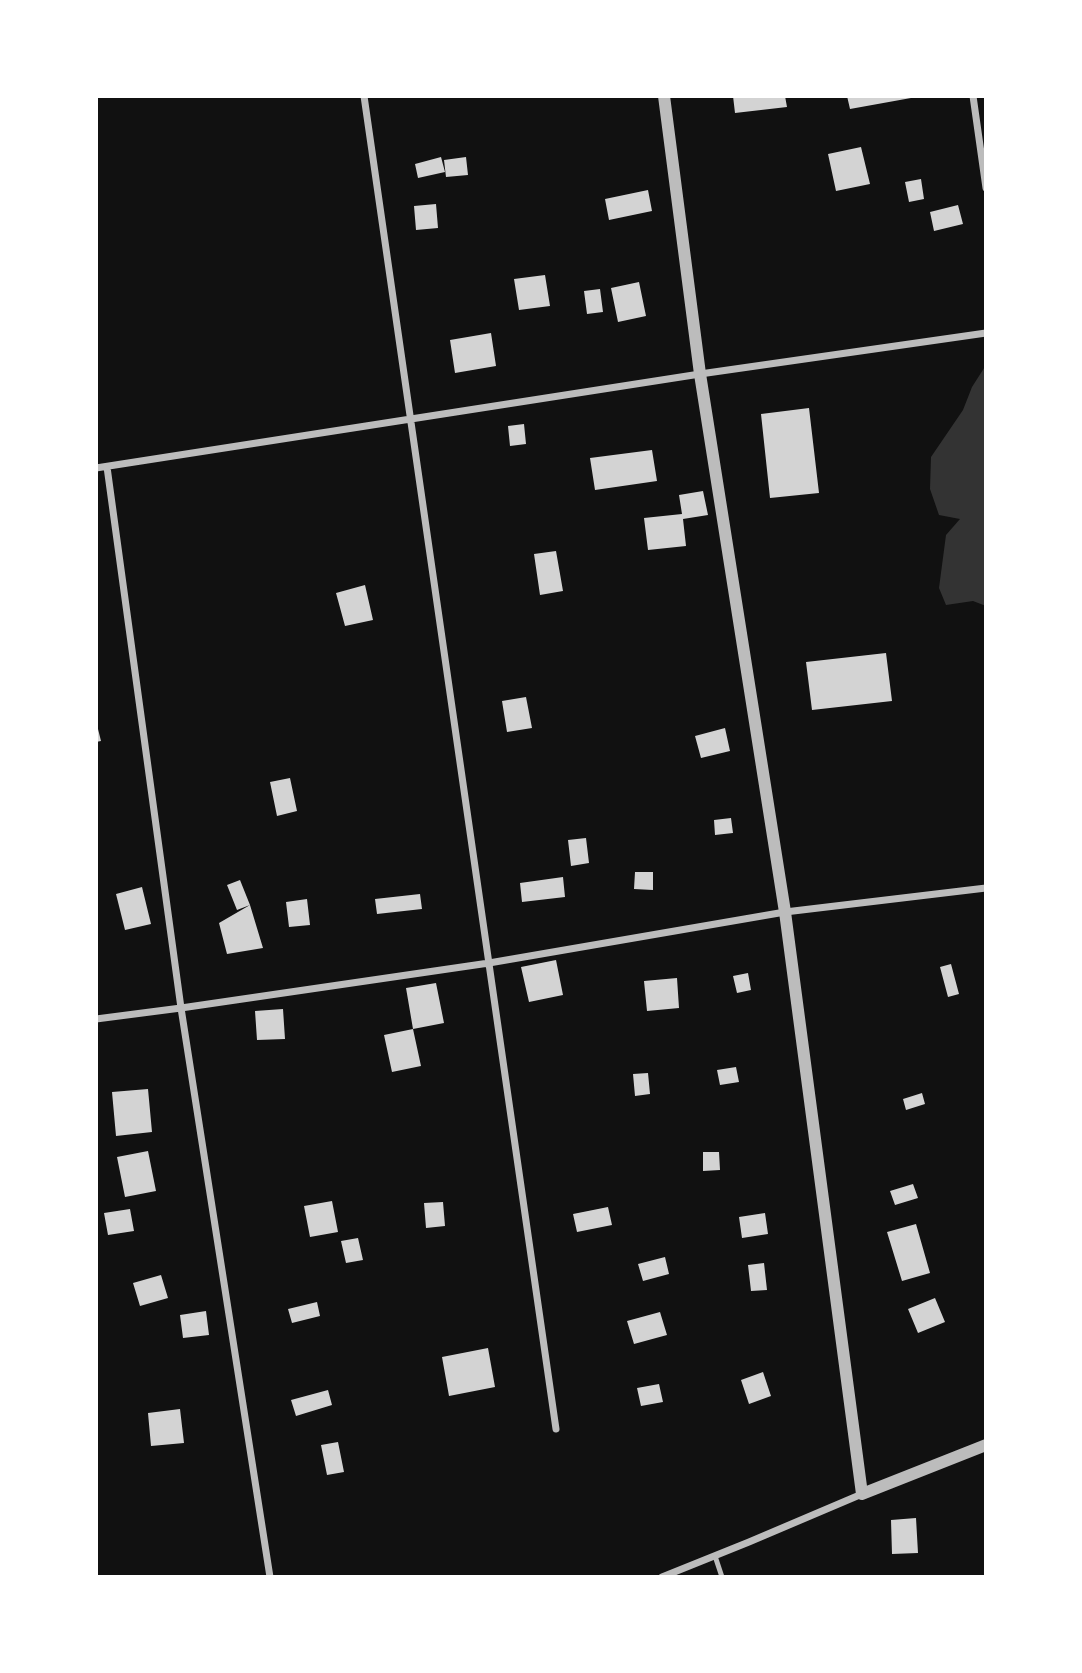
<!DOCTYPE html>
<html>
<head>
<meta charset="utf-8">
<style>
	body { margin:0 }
	#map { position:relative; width:1082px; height:1673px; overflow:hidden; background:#111; font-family:Montserrat,sans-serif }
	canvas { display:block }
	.frame { position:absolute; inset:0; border:98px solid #fff; pointer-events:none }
</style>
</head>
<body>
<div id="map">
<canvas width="1082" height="1673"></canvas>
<div class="frame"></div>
</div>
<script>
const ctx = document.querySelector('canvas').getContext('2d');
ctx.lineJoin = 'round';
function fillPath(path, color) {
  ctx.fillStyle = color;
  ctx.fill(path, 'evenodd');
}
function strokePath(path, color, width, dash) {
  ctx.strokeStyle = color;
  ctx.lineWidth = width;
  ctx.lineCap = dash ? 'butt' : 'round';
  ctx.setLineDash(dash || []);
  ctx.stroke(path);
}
fillPath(new Path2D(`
	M 986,365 L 986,606 L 973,601 L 946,605 L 939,588 L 946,535 L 960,519 L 939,515 L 930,489 L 931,457 L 963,410 L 972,387 Z`), '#333');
fillPath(new Path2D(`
	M 733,96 L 785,96 L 787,107 L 735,113 Z
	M 847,96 L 911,96 L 911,98 L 850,109 Z
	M 861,147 L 870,184 L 836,191 L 828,154 Z
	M 441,157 L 445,172 L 418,178 L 415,164 Z
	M 466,157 L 468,175 L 446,177 L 444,160 Z
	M 921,179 L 924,199 L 909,202 L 905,182 Z
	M 648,190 L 652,211 L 609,220 L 605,199 Z
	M 436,204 L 438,228 L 416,230 L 414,206 Z
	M 958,205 L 963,224 L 934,231 L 930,212 Z
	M 545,275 L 550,306 L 519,310 L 514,279 Z
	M 639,282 L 646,316 L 618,322 L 611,288 Z
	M 600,289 L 603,312 L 587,314 L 584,291 Z
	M 491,333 L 496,366 L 455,373 L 450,340 Z
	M 809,408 L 819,493 L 770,498 L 761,414 Z
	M 524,424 L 526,444 L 510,446 L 508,426 Z
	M 652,450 L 657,481 L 595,490 L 590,458 Z
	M 703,491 L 708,515 L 683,519 L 686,546 L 648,550 L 644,518 L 682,514 L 679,495 Z
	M 556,551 L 563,591 L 540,595 L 534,554 Z
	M 365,585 L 373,620 L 345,626 L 336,593 Z
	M 886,653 L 892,701 L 812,710 L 806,662 Z
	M 526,697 L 532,728 L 507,732 L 502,701 Z
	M 97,725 L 101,741 L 96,742 L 96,726 Z
	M 725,728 L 730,751 L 701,758 L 695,736 Z
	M 290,778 L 297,811 L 277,816 L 270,782 Z
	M 731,818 L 733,833 L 715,835 L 714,820 Z
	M 586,838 L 589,863 L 571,866 L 568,840 Z
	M 635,872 L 653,872 L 653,890 L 634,889 Z
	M 563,877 L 565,897 L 522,902 L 520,883 Z
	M 240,880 L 250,905 L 263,948 L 227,954 L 219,923 L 250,905 L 237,910 L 227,885 Z
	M 142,887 L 151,924 L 125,930 L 116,894 Z
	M 420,894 L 422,909 L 377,914 L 375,899 Z
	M 307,899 L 310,925 L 289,927 L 286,902 Z
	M 556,960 L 563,995 L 529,1002 L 521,967 Z
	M 951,964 L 959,994 L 948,997 L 940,967 Z
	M 748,973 L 751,990 L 737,993 L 733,976 Z
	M 677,978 L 679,1008 L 647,1011 L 644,981 Z
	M 436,983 L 444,1023 L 413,1029 L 406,988 Z
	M 283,1009 L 285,1039 L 257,1040 L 255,1011 Z
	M 413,1029 L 421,1066 L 392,1072 L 384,1035 Z
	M 736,1067 L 739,1082 L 720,1085 L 717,1070 Z
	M 648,1073 L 650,1094 L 635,1096 L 633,1074 Z
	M 148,1089 L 152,1132 L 116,1136 L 112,1092 Z
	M 922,1093 L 925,1104 L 906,1110 L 903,1099 Z
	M 148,1151 L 156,1191 L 125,1197 L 117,1157 Z
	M 703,1152 L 719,1152 L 720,1170 L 703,1171 Z
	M 913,1184 L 918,1198 L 895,1205 L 890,1191 Z
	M 332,1201 L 338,1232 L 310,1237 L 304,1206 Z
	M 443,1202 L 445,1226 L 426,1228 L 424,1203 Z
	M 608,1207 L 612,1225 L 577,1232 L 573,1214 Z
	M 130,1209 L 134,1231 L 108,1235 L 104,1213 Z
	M 765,1213 L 768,1234 L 742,1238 L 739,1217 Z
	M 916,1224 L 930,1273 L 902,1281 L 887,1232 Z
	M 358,1238 L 363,1260 L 346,1263 L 341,1241 Z
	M 665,1257 L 669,1274 L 643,1281 L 638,1264 Z
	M 764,1263 L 767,1290 L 751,1291 L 748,1265 Z
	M 161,1275 L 168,1298 L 140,1306 L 133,1283 Z
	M 935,1298 L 945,1322 L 918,1333 L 908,1309 Z
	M 317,1302 L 320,1316 L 292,1323 L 288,1309 Z
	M 206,1311 L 209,1335 L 183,1338 L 180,1315 Z
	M 660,1312 L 667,1335 L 634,1344 L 627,1321 Z
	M 488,1348 L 495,1387 L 449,1396 L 442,1357 Z
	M 763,1372 L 771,1396 L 749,1404 L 741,1380 Z
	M 659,1384 L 663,1402 L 641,1406 L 637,1388 Z
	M 328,1390 L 332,1405 L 296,1416 L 291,1400 Z
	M 180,1409 L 184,1443 L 151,1446 L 148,1413 Z
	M 338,1442 L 344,1472 L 327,1475 L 321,1445 Z
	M 916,1518 L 918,1553 L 892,1554 L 891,1520 Z`), '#d3d3d3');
strokePath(new Path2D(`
	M 715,1556 L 722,1577`), '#bcbcbc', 5);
strokePath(new Path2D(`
	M 364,96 L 556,1429
	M 973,96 L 986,188
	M 107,467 L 181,1008 L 270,1577
	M 96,468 L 700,374 L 986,333
	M 96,1019 L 181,1008 L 489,963 L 785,912 L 986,888
	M 662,1577 L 749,1542 L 862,1494`), '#bcbcbc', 7);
strokePath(new Path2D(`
	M 664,96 L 700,374 L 785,912 L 862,1494 L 986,1445`), '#bcbcbc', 12);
</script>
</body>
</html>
